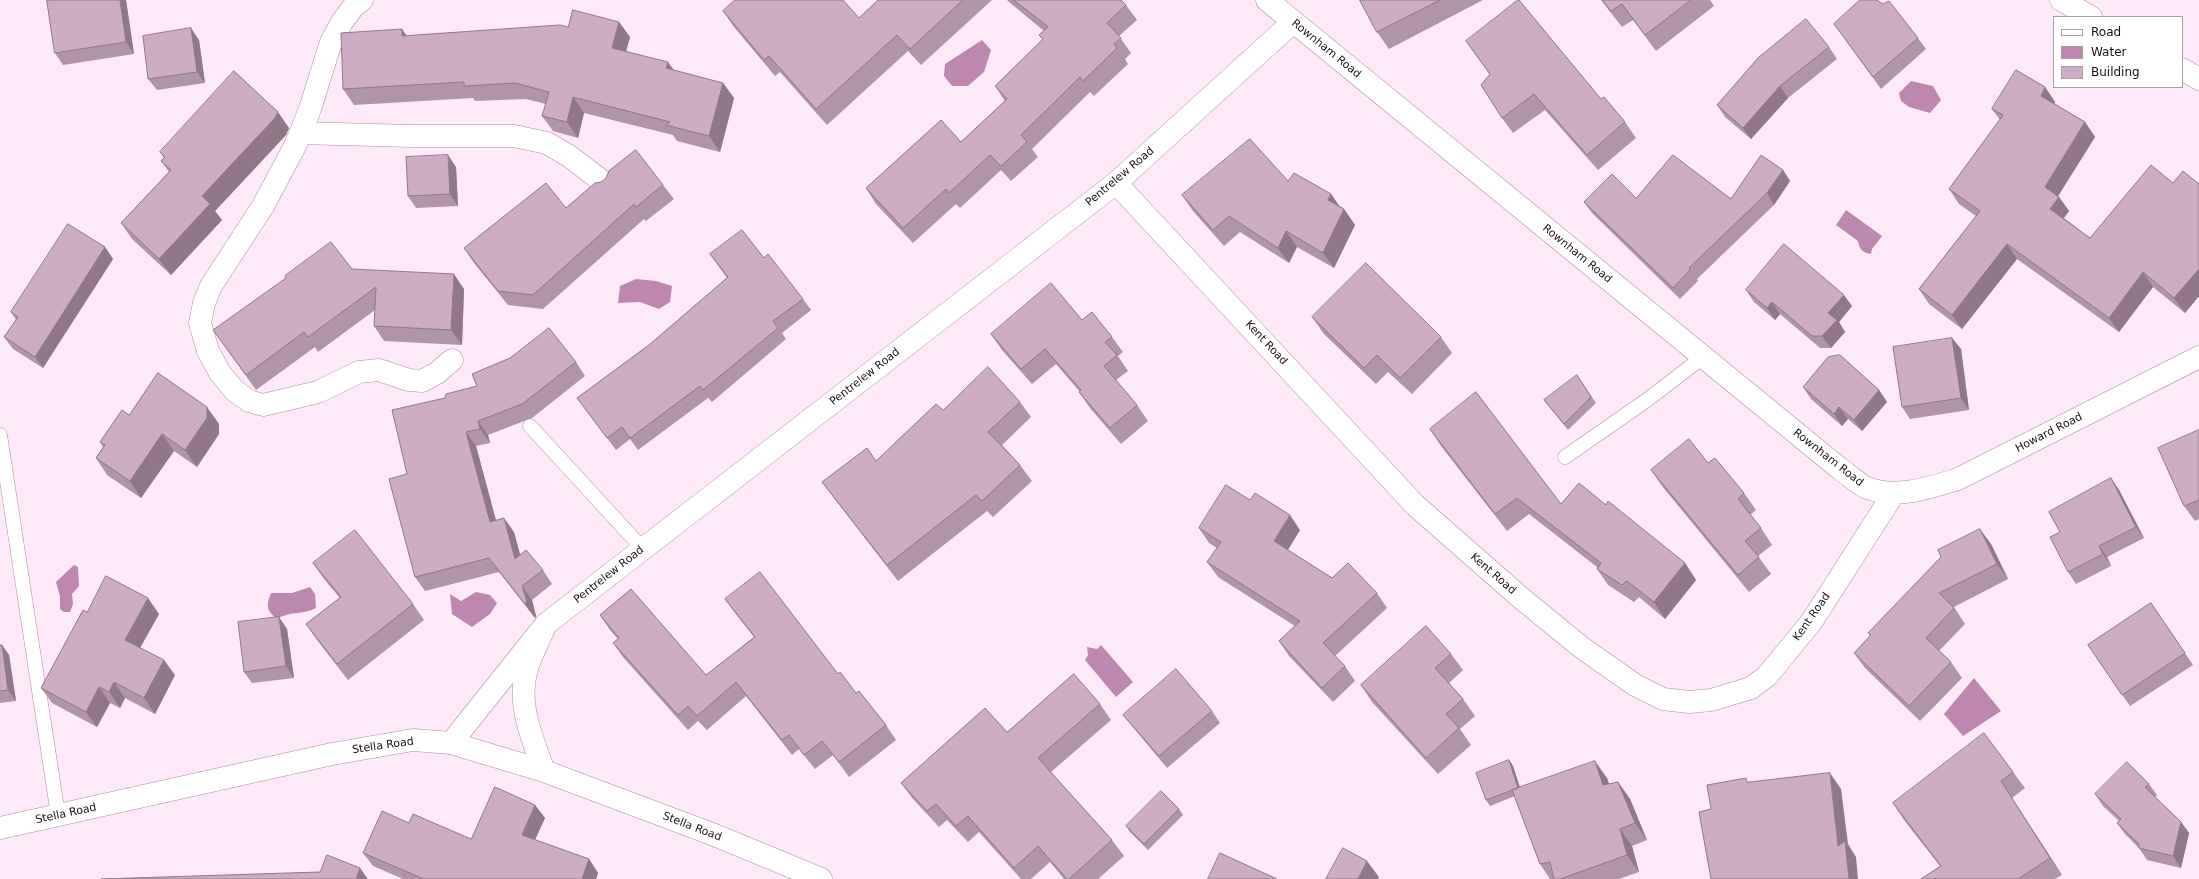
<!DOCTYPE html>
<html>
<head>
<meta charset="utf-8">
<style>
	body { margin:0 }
	#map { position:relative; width:2199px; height:879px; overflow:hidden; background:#fee9f8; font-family:"DejaVu Sans",sans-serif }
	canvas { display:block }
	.legend { position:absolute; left:2053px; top:16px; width:130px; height:72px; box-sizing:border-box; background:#fff; border:1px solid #a5a0a3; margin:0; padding:5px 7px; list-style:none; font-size:12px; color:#1d111a }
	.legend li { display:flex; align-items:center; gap:8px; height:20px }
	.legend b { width:20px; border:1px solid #a5a0a3 }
</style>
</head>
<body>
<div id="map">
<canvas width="2199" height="879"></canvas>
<ul class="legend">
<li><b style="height:5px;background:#fff"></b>Road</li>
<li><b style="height:11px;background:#bd87af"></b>Water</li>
<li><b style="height:11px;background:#cdacc4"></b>Building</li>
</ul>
</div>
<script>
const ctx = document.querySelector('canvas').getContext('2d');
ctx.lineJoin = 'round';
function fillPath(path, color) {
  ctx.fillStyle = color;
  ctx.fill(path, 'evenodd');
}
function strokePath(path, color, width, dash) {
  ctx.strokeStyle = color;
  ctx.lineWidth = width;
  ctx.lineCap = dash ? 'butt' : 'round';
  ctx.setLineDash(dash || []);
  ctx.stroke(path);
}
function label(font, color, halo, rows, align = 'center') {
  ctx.font = font + ' "DejaVu Sans",sans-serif';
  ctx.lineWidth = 3.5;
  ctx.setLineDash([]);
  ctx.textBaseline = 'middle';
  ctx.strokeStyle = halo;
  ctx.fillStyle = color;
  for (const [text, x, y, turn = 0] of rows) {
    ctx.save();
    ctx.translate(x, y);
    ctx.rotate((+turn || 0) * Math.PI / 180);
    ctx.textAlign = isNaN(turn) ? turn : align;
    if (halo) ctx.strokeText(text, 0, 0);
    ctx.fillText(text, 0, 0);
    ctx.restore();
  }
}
fillPath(new Path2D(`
	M 982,40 L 991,50 L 984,72 L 968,86 L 952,86 L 944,76 L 945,64 Z
	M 1911,81 L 1933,86 L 1941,100 L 1930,113 L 1909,107 L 1901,101 L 1899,93 Z
	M 1846,210 L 1882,236 L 1872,249 L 1871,254 C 1863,253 1859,249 1858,241 L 1836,225 Z
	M 636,279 L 656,281 L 672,286 L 670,302 L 659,309 L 640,302 L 618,303 L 620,286 Z
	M 74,565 L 78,567 L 79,586 L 72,594 L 73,604 L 70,612 L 64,612 L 60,609 L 60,596 L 56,582 Z
	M 310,587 L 315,594 L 316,608 C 303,615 289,611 277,619 C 266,610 266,606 271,593 L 292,593 Z
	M 476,592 L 490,595 L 497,603 L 490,614 L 472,627 L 452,614 L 450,594 L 461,601 Z
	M 1101,645 L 1133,682 L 1116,697 L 1085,660 L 1088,655 L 1087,647 L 1097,649 Z
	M 1974,678 L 2001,711 L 1963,736 L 1944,714 Z`), '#bd87af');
const lane = new Path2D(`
	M 530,426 L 643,549
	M 0,435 L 58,815
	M 1565,457 L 1647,400 L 1703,357`);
const street = new Path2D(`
	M 362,0 L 354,6 L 342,22 L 331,42 L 310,109 L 295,146 L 263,206 L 211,286 L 204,303 L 200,323 L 208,351 L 220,373 L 235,391 L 249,401 L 263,405 L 318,392 L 359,372 L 379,370 L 409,380 L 422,381 L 437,373 L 452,360
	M 1267,0 L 1839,468 C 1848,474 1858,484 1867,488 C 1898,499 1929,488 1958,479 L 2199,357
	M 2061,0 L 2091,17
	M 2182,69 L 2199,79
	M 300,133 L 412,136 L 514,136 L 547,143 L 569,156 L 607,185
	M 1116,183 L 1415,505 L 1521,598 L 1581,647 L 1635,685 L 1663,699 L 1689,702 L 1711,700 L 1751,688 L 1767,676 L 1812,621 L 1894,493
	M 451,743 L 546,624 L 1116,183 L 1293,22`);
const secondary = new Path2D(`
	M 544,771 C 534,743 521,714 524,684 C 526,663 538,643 546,624
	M 0,828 L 332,754 L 413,740 L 451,743 L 544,771 L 712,834 L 821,879`);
strokePath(lane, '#ad8da4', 15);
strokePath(street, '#ad8da4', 23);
strokePath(secondary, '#ad8da4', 23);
strokePath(lane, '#fff', 14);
strokePath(street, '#fff', 22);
strokePath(secondary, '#fff', 22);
fillPath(new Path2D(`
	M 47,0 L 126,0 L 134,54 L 63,65 L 55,53 Z
	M 878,0 L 992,0 L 921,65 L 908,51 L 827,125 L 780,72 L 775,76 L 734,27 L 723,11 L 859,18 Z
	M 1007,0 L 1121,0 L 1126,5 L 1137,20 L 1119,36 L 1131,53 L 1125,59 L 1128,64 L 1094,96 L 1090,92 L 1032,149 L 1038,157 L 1011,181 L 1001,170 L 960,208 L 956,204 L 913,243 L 876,204 L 866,188 L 961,142 L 1005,101 L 995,86 L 1043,40 L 1039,35 L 1044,31 L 1009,2 Z
	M 1360,0 L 1483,0 L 1389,49 L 1377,32 Z
	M 1601,0 L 1710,0 L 1714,6 L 1656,51 L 1633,20 L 1622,27 Z
	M 619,22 L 630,37 L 626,51 L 674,70 L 723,83 L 734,98 L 720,152 L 677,141 L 673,135 L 584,113 L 578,138 L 553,131 L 542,116 L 546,104 L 526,99 L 475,101 L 473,98 L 354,105 L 343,89 L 406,36 L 568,27 Z
	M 1834,24 L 1918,38 L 1926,49 L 1881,89 Z
	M 199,40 L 205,83 L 157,90 L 148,79 Z
	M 1466,41 L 1601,99 L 1625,122 L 1636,138 L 1598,170 L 1545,110 L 1513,133 L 1502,118 L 1490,75 Z
	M 1829,47 L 1837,59 L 1788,98 L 1751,139 L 1725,117 L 1717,105 Z
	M 2045,87 L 2055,102 L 2054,104 L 2085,122 L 2095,137 L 2058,196 L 2069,211 L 2064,218 L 2090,238 L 2173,183 L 2199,184 L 2199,296 L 2185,313 L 2153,287 L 2119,332 L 2017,259 L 1962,329 L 1929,304 L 1919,289 L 1976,216 L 1959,204 L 1949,189 L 2000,120 L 1992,109 Z
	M 289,128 L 286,135 L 215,211 L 222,220 L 171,275 L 132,239 L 121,223 L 169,172 L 161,161 L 164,158 L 160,152 Z
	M 456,167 L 458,206 L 416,208 L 408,196 Z
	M 1783,170 L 1790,181 L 1774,205 L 1697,279 L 1698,281 L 1680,299 L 1592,213 L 1584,202 L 1636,198 L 1731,199 Z
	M 1288,181 L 1331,194 L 1340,207 L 1344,209 L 1355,225 L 1334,268 L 1297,247 L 1289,263 L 1240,232 L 1224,246 L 1193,211 L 1182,195 Z
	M 663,185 L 674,199 L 646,221 L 644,219 L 543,309 L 508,305 L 474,263 L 464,248 L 566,208 Z
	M 105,247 L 113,259 L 43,368 L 13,349 L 4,337 L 16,320 L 11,312 Z
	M 710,254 L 764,258 L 803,299 L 811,310 L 782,333 L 786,339 L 712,402 L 708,398 L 638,450 L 630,439 L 616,450 L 577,398 L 649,345 L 727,278 Z
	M 352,269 L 464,289 L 462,345 L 384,341 L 374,326 L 375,310 L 318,352 L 315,347 L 256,390 L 213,330 Z
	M 1746,290 L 1852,306 L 1839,322 L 1845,332 L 1831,348 L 1820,348 L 1780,314 L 1775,320 L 1754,302 Z
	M 1312,317 L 1441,337 L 1452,353 L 1412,394 L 1388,372 L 1376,384 L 1324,334 Z
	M 1082,320 L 1112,337 L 1123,352 L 1118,356 L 1128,371 L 1116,380 L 1137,405 L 1148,421 L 1121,444 L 1090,408 L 1079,392 L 1080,392 L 1056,364 L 1032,384 L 1002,350 L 991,334 Z
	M 1952,338 L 1961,349 L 1969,410 L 1910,419 L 1902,407 Z
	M 576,362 L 585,376 L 532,418 L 488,435 L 490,443 L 476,446 L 496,520 L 514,532 L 520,555 L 543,570 L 552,584 L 532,600 L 536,616 L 535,618 L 499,572 L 425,591 L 415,577 L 407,474 L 445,398 L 477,386 Z
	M 1581,381 L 1596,403 L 1568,430 L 1544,400 Z
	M 1803,387 L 1879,390 L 1887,402 L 1862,431 L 1848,419 L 1842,426 L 1811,399 Z
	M 1020,402 L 1031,417 L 1002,445 L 1020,465 L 1032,481 L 993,517 L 987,511 L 898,581 L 834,498 L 822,482 L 876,461 L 943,410 Z
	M 129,415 L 219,424 L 219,434 L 197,467 L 174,451 L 141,498 L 107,475 L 96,458 L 103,447 L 100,442 Z
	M 1430,429 L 1561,504 L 1606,505 L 1685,563 L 1696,580 L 1665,619 L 1639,597 L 1634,602 L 1608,585 L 1597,569 L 1597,567 L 1529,514 L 1507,531 L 1441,446 Z
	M 2199,430 L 2199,519 L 2195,521 L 2184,506 Z
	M 1708,463 L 1744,493 L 1756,510 L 1750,515 L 1761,528 L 1772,545 L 1758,556 L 1771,574 L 1749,592 L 1662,486 L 1651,470 Z
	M 2111,478 L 2119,490 L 2144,538 L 2107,557 L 2111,566 L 2076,584 L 2068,572 L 2060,532 Z
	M 1250,500 L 1300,530 L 1288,550 L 1332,578 L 1377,593 L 1387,608 L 1335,656 L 1345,666 L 1355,681 L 1333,702 L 1289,656 L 1279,641 L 1295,626 L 1218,577 L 1207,562 L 1217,548 L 1209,543 L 1199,528 Z
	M 1991,544 L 2008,579 L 1954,607 L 1965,624 L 1939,651 L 1951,662 L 1962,678 L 1920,721 L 1865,668 L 1854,653 L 1870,636 L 1868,633 Z
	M 313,563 L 413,604 L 424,620 L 348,680 L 317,640 L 306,624 L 340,598 L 324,579 Z
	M 725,599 L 838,674 L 886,725 L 896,740 L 849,777 L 833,755 L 815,769 L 799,749 L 792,755 L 746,696 L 707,730 L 698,721 L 688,730 L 623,657 L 613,643 L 618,639 L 610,630 L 600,615 L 706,675 L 754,637 L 735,613 Z
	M 2151,603 L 2193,665 L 2130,706 L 2088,645 Z
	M 87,612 L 159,614 L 140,648 L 175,675 L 155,714 L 125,698 L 120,708 L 110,703 L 97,727 L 52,703 L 41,688 Z
	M 279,617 L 287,629 L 294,678 L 252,683 L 244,672 Z
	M 0,645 L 2,645 L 9,655 L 16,701 L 0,703 Z
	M 1451,654 L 1463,670 L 1449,683 L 1463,699 L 1475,716 L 1460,729 L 1471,745 L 1438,774 L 1372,702 L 1361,685 Z
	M 1100,704 L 1111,720 L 1051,772 L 1112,840 L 1124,856 L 1098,879 L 1064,879 L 1050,862 L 1031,879 L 1021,879 L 979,832 L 968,842 L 947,820 L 939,827 L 913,799 L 901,783 L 1007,732 Z
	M 1212,711 L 1220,723 L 1167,768 L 1132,726 L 1123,715 Z
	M 1509,760 L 1513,766 L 1520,788 L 1607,778 L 1609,784 L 1618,782 L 1630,799 L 1647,840 L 1632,846 L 1639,872 L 1619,879 L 1550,879 L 1540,864 L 1515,796 L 1490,806 L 1486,800 Z
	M 2013,772 L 2025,788 L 2012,798 L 2062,875 L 2055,879 L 1921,879 L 1940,866 L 1904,820 L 1893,803 Z
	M 2149,784 L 2157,795 L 2155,797 L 2181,822 L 2189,833 L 2181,868 L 2147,860 L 2139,848 L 2125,834 L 2117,823 L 2119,821 L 2103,806 L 2095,794 Z
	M 535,805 L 545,818 L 535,840 L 589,859 L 598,873 L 596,879 L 403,879 L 373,866 L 363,853 L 471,839 Z
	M 1179,809 L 1183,815 L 1148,850 L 1130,832 L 1126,826 Z`), '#b094a9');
fillPath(new Path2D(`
	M 120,0 L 126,0 L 134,54 L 126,42 Z
	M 619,22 L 630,37 L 623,63 L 612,48 Z
	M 191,28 L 199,40 L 205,83 L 197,72 Z
	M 402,29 L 413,45 L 402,36 Z
	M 668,62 L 679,77 L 666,68 Z
	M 723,83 L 734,98 L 720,152 L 709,136 Z
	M 1780,86 L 1788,98 L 1751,139 L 1743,128 Z
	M 2045,87 L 2055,102 L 2051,110 L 2041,96 Z
	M 573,97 L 584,113 L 578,138 L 567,122 Z
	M 278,112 L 289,128 L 286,135 L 215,211 L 222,220 L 171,275 L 159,259 L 202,196 Z
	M 2085,122 L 2095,137 L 2055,201 L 2045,187 Z
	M 448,155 L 456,167 L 458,206 L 450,194 Z
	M 1783,170 L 1790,181 L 1774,205 L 1767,193 Z
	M 1331,194 L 1342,210 L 1328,200 Z
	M 2059,197 L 2069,211 L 2060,223 L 2050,209 Z
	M 1344,209 L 1355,225 L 1334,268 L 1323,253 Z
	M 1286,231 L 1297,247 L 1289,263 L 1278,248 Z
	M 2007,244 L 2017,259 L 1962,329 L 1952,315 Z
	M 105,247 L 113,259 L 43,368 L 35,357 Z
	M 2199,269 L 2199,296 L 2185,313 L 2174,298 Z
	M 2143,272 L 2153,287 L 2119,332 L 2109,318 Z
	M 454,274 L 464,289 L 462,345 L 451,330 Z
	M 1844,295 L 1852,306 L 1839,322 L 1845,332 L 1831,348 L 1822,336 L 1828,313 Z
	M 1772,302 L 1780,314 L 1775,320 L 1767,308 Z
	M 1952,338 L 1961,349 L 1969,410 L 1961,398 Z
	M 1879,390 L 1887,402 L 1862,431 L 1854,420 Z
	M 207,407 L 219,424 L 219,434 L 197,467 L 185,450 Z
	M 1839,407 L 1848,419 L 1842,426 L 1834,414 Z
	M 478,421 L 488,435 L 490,443 L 480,429 Z
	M 466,432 L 476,446 L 500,536 L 490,522 Z
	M 162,434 L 174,451 L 141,498 L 130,481 Z
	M 2111,478 L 2119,490 L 2144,538 L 2136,527 Z
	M 1290,515 L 1300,530 L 1284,556 L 1274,541 Z
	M 504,518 L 514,532 L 525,573 L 515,559 Z
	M 1980,529 L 1991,544 L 2008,579 L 1997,564 Z
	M 2099,546 L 2107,557 L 2111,566 L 2103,554 Z
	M 1685,563 L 1696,580 L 1665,619 L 1654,602 Z
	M 522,586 L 532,600 L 536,616 L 535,618 L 525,604 Z
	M 148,598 L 159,614 L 136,655 L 125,640 Z
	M 279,617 L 287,629 L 294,678 L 286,666 Z
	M 2,645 L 9,655 L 16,701 L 8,690 Z
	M 164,660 L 175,675 L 155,714 L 144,698 Z
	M 114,682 L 125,698 L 120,708 L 109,692 Z
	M 99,687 L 110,703 L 97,727 L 86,712 Z
	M 1509,760 L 1513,766 L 1522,794 L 1518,788 Z
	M 1595,761 L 1607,778 L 1615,802 L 1603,785 Z
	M 1830,773 L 1841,789 L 1848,844 L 1856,857 L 1858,879 L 1849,879 L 1838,846 Z
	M 2001,781 L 2012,798 L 2062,875 L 2050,858 Z
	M 1618,782 L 1630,799 L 1647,840 L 1635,823 Z
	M 535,805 L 545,818 L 531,848 L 522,835 Z
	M 2181,822 L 2189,833 L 2181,868 L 2173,856 Z
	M 1620,829 L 1632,846 L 1639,872 L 1627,855 Z
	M 589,859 L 598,873 L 596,879 L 582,879 Z
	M 1367,861 L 1379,877 L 1378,879 L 1358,879 Z
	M 360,868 L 368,879 L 356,879 Z`), '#907889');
const building = new Path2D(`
	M 47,0 L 120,0 L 126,42 L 55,53 Z
	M 735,0 L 843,0 L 859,18 L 878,0 L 963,0 L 910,49 L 897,35 L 816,109 L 769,56 L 764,60 L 723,11 Z
	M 1014,0 L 1121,0 L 1126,5 L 1107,23 L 1121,38 L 1114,44 L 1117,48 L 1083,81 L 1080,77 L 1021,135 L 1027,142 L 1001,166 L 990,155 L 949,193 L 946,189 L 903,228 L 866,188 L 941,120 L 961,142 L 1007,99 L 995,86 L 1043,39 L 1039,35 L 1048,27 Z
	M 1360,0 L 1440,0 L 1377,32 Z
	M 1518,0 L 1519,0 L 1601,99 L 1604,97 L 1625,122 L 1587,155 L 1534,94 L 1502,118 L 1481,85 L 1490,74 L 1466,41 Z
	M 1603,0 L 1691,0 L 1645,35 L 1622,4 L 1611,11 Z
	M 1860,0 L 1877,0 L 1883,4 L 1889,1 L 1918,38 L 1873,77 L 1834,24 Z
	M 573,10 L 619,22 L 612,48 L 668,62 L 666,68 L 723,83 L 709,136 L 666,125 L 670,122 L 573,97 L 567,122 L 542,116 L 549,92 L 515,83 L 464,86 L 464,82 L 343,89 L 341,33 L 402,29 L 402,36 L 560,25 L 568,27 Z
	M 1806,19 L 1829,47 L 1780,86 L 1743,128 L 1717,105 L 1758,58 Z
	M 191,28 L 197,72 L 148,79 L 143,36 Z
	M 2016,70 L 2045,87 L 2041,96 L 2085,122 L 2045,187 L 2059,197 L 2050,209 L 2090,238 L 2151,165 L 2173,183 L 2183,171 L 2199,184 L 2199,269 L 2174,298 L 2143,272 L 2109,318 L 2007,244 L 1952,315 L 1919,289 L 1980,211 L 1949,189 L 2003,115 L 1992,109 Z
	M 234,71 L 278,112 L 275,118 L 202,196 L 210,204 L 159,259 L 121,223 L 171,170 L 161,161 L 165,157 L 160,152 Z
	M 1250,139 L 1288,181 L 1294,173 L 1331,194 L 1328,200 L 1344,209 L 1323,253 L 1286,231 L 1278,248 L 1229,216 L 1213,230 L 1182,195 Z
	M 636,150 L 663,185 L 636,207 L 634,204 L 533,295 L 498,291 L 464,248 L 546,183 L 566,208 L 595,183 L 601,182 L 606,178 L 609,171 Z
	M 448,155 L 450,194 L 408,196 L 406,157 Z
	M 1673,155 L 1731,199 L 1761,155 L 1783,170 L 1767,193 L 1689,268 L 1690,270 L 1673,288 L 1584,202 L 1612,174 L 1636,198 Z
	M 68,224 L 105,247 L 35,357 L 4,337 L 18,317 L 11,312 Z
	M 742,230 L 764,258 L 768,254 L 803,299 L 773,321 L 778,328 L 703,390 L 700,386 L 630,438 L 622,427 L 607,438 L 577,398 L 649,345 L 728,277 L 710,254 Z
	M 331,242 L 352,269 L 454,274 L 451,330 L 374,326 L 376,287 L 308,337 L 304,332 L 246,375 L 213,330 L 286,278 L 285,276 Z
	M 1784,244 L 1844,295 L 1828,313 L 1837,320 L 1822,336 L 1812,336 L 1772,302 L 1767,308 L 1746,290 Z
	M 1366,263 L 1441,337 L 1400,378 L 1377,355 L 1364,368 L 1312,317 Z
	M 1051,283 L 1082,320 L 1092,312 L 1112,337 L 1105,342 L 1117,355 L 1104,366 L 1137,405 L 1110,428 L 1079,392 L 1081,390 L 1045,349 L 1021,369 L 991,334 Z
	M 549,328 L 576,362 L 522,404 L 478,421 L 480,429 L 466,432 L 490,522 L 504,518 L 515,559 L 526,550 L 543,570 L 522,586 L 527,602 L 525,604 L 489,558 L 415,577 L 389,479 L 407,474 L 392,410 L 445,398 L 446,394 L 477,386 L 472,374 L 510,358 Z
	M 1952,338 L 1961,398 L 1902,407 L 1893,347 Z
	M 1840,355 L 1879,390 L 1854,420 L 1839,407 L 1834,414 L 1803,387 L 1828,357 Z
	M 988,367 L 1020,402 L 988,432 L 1020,465 L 982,501 L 976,495 L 887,565 L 822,482 L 867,448 L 876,461 L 936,404 L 943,410 Z
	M 158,373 L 207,407 L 207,418 L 185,450 L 162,434 L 130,481 L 96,458 L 105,445 L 100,442 L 122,410 L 129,415 Z
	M 1577,375 L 1591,397 L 1564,424 L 1544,400 Z
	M 1476,392 L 1561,504 L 1579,483 L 1606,505 L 1608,501 L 1685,563 L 1654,602 L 1627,581 L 1622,585 L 1597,569 L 1601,563 L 1517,498 L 1495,514 L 1430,429 Z
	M 2199,430 L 2199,500 L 2184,506 L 2158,448 Z
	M 1689,439 L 1708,463 L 1715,458 L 1744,493 L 1738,499 L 1761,528 L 1745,541 L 1759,557 L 1738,575 L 1651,470 Z
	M 2111,478 L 2136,527 L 2099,546 L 2103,554 L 2068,572 L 2050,537 L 2060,532 L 2049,512 Z
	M 1226,485 L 1250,500 L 1255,493 L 1290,515 L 1274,541 L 1332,578 L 1348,563 L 1377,593 L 1323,643 L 1345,666 L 1322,688 L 1279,641 L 1300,621 L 1207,562 L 1221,542 L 1199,528 Z
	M 1980,529 L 1997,564 L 1939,593 L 1954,608 L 1926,638 L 1951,662 L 1909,706 L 1854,653 L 1871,635 L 1868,633 L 1941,557 L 1938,550 Z
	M 355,530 L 413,604 L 337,664 L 306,624 L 341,597 L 313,563 Z
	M 760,572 L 838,674 L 840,672 L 856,693 L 859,691 L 886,725 L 839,762 L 822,741 L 804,755 L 789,735 L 782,740 L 736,682 L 697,716 L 688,706 L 678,715 L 613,643 L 619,638 L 600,615 L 631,589 L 706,675 L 755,637 L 725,599 Z
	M 106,576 L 148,598 L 125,640 L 164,660 L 144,698 L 114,682 L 109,692 L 99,687 L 86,712 L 41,688 L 83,610 L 87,612 Z
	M 2151,603 L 2185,653 L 2122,695 L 2088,645 Z
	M 279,617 L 286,666 L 244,672 L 238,622 Z
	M 1426,626 L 1451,654 L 1435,668 L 1463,699 L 1446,714 L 1459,728 L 1426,758 L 1361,685 Z
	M 0,645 L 2,645 L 8,690 L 0,691 Z
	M 1176,669 L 1212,711 L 1159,756 L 1123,715 Z
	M 1074,674 L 1100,704 L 1038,758 L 1112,840 L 1069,879 L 1067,879 L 1038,846 L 1014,868 L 968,816 L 956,826 L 936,804 L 927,811 L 901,783 L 985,708 L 1007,732 Z
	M 1984,733 L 2013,772 L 2001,781 L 2050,858 L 2018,879 L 1921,879 L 1941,866 L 1893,803 Z
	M 1509,760 L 1518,788 L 1486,800 L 1476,773 Z
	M 1595,761 L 1603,785 L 1618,782 L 1635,823 L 1620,829 L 1627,855 L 1560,879 L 1554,879 L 1550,862 L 1540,864 L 1512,790 Z
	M 2127,762 L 2149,784 L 2145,787 L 2181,822 L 2173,856 L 2139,848 L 2139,844 L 2117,823 L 2121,819 L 2095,794 Z
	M 1830,773 L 1838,846 L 1845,841 L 1849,879 L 1711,879 L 1699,812 L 1711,809 L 1707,785 L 1746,778 L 1747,782 Z
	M 495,787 L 535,805 L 522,835 L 589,859 L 582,879 L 424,879 L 363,853 L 382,811 L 409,823 L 413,814 L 471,839 Z
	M 1161,791 L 1179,809 L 1144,844 L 1126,826 Z
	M 1343,848 L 1367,861 L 1358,879 L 1326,879 Z
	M 1220,853 L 1277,879 L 1208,879 Z
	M 327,855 L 360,868 L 356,879 L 101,879 L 320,872 Z`);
fillPath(building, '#cdacc4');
strokePath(building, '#907889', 1);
label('11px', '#1d111a', '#fff', [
	["Rownham Road",1326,49,39],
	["Pentrelew Road",1120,177,-40],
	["Rownham Road",1577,254,39],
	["Kent Road",1266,343,47],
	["Pentrelew Road",865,377,-38],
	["Howard Road",2049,433,-27],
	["Rownham Road",1828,458,38],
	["Kent Road",1493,574,41],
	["Pentrelew Road",609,575,-38],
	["Kent Road",1812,617,-55],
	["Stella Road",383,746,-8],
	["Stella Road",66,814,-12],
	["Stella Road",692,827,21]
]);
</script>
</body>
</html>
